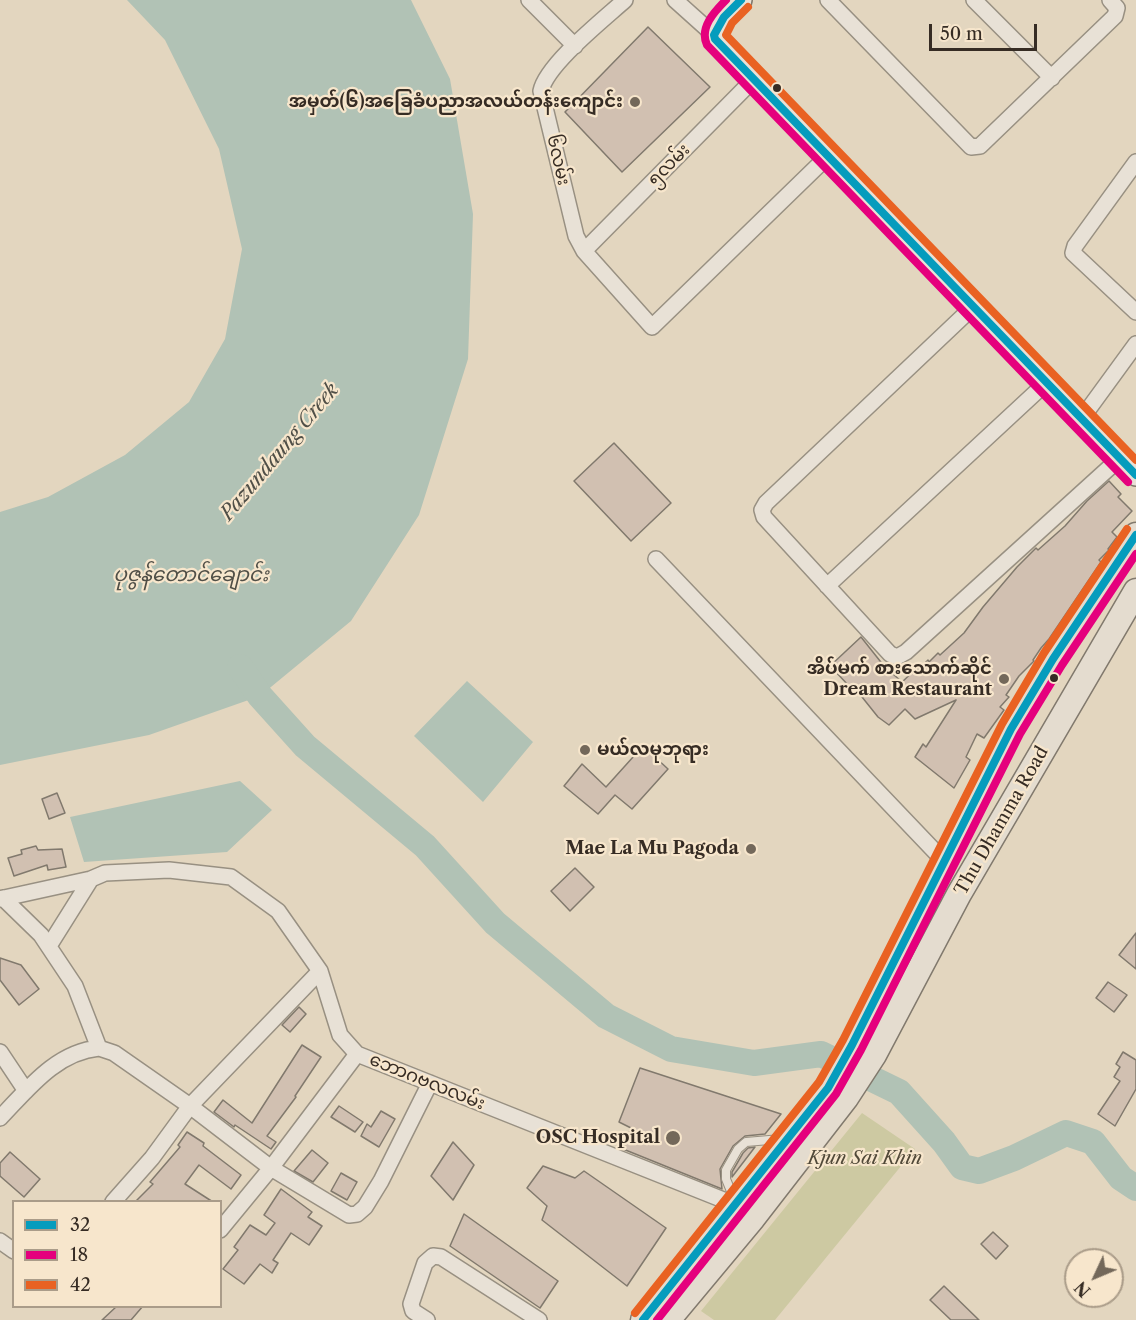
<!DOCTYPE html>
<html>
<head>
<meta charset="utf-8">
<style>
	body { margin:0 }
	#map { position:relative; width:1136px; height:1320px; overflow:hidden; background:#e3d6bf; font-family:"Libre Caslon Text",serif }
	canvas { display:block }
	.legend { position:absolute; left:12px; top:1200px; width:210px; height:108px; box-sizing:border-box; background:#f7e6cc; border:2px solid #aa9c89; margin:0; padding:8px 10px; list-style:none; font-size:18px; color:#362c24 }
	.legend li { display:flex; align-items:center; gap:12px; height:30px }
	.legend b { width:30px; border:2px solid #aa9c89 }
	.north { position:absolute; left:1064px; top:1248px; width:60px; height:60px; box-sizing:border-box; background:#f7e6cc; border:2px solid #aa9c89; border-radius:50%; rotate:226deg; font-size:16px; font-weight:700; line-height:24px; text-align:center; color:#362c24 }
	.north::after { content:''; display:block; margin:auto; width:21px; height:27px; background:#73685a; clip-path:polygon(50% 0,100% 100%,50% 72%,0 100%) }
	.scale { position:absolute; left:929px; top:24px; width:108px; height:27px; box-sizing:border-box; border:3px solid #362c24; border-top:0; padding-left:8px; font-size:18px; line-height:21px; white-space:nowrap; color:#362c24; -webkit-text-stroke:4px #f7e6cc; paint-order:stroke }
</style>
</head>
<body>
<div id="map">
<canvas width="1136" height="1320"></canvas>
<ul class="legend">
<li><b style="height:8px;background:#059cbd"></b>32</li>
<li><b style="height:8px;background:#e5007d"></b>18</li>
<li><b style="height:8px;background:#e96222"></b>42</li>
</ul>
<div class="north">N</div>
<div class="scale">50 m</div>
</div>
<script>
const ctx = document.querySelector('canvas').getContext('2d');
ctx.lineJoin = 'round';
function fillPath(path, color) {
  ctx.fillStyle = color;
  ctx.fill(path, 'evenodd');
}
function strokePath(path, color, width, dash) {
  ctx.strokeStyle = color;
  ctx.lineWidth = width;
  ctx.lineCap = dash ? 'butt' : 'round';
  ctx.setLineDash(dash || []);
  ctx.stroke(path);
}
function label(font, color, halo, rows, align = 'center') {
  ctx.font = font + ' "Libre Caslon Text","Noto Sans Myanmar",serif';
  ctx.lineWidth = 4.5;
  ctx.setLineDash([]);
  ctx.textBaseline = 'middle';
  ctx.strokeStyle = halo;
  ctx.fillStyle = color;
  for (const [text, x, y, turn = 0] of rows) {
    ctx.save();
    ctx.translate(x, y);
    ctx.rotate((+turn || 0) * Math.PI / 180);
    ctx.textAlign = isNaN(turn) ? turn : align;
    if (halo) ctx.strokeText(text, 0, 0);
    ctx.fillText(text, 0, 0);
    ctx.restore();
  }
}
fillPath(new Path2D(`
	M 862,1113 L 915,1149 L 775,1320 L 714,1320 L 701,1311 Z`), '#cdc9a2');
fillPath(new Path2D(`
	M 127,0 L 411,0 L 450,79 L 473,214 L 468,359 L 419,515 L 351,621 L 260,696 L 149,735 L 0,765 L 0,512 L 48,497 L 125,455 L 189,402 L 225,339 L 242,249 L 219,149 L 165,40 Z
	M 467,681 L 533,742 L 483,802 L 414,736 Z
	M 240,781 L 272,810 L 227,852 L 84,862 L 70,817 Z`), '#b1c2b5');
strokePath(new Path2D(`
	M 240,667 L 260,696 L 305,746 L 425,846 L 495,923 L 606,1016 L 671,1049 L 754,1063 L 821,1054 L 899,1092 L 944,1142 L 962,1167 L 979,1171 L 1014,1158 L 1066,1133 L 1093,1142 L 1121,1178 L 1136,1188`), '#b1c2b5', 26);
const building = new Path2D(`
	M 648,27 L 710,87 L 622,172 L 565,112 Z
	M 614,443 L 671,503 L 631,541 L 574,481 Z
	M 1109,481 L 1121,494 L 1118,497 L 1132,511 L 1112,532 L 1117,537 L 1108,549 L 1109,550 L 1099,560 L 1101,562 L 1049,639 L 1041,648 L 1033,660 L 1034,661 L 1019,676 L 1006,695 L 1009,697 L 1000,707 L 1004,710 L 984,738 L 977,734 L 966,757 L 970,760 L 954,788 L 915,757 L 923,744 L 926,747 L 956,700 L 915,719 L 905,709 L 889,725 L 878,717 L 854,687 L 852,689 L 830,666 L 861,637 L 884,666 L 902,682 L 917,668 L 918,670 L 928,660 L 929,662 L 938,653 L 940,655 L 964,633 L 983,607 L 1017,567 L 1036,548 L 1038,550 L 1065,526 L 1087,501 Z
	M 643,746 L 668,769 L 632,809 L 615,795 L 598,814 L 564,786 L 582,764 L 606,787 Z
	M 57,793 L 65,813 L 49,819 L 42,799 Z
	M 36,846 L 38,850 L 62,849 L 66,867 L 48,870 L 47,865 L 14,876 L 8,858 L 22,854 L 21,850 Z
	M 575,868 L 594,887 L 570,911 L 551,891 Z
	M 1136,933 L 1136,969 L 1119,955 Z
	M 0,958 L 21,965 L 39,989 L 19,1005 L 0,980 Z
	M 1108,982 L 1127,995 L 1114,1012 L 1096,998 Z
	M 299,1007 L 306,1014 L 290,1032 L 282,1025 Z
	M 302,1045 L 321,1057 L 295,1096 L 296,1097 L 267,1136 L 276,1142 L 271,1149 L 235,1125 L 234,1127 L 214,1112 L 223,1100 L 252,1123 Z
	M 1123,1052 L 1136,1060 L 1136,1089 L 1115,1126 L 1098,1114 L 1120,1081 L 1114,1077 L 1120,1067 L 1116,1064 Z
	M 640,1068 L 781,1114 L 765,1134 L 745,1136 L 733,1146 L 720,1169 L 722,1189 L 623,1149 L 631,1128 L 619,1122 Z
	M 339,1106 L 363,1122 L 355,1132 L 331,1117 Z
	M 381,1111 L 395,1119 L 379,1147 L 361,1136 L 367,1124 L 371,1127 Z
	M 187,1132 L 204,1143 L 203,1146 L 241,1175 L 231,1189 L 199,1165 L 185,1184 L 213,1202 L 135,1202 L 153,1184 L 150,1182 L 180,1147 L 178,1145 Z
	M 453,1142 L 474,1165 L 453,1200 L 431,1176 Z
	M 755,1147 L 732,1177 L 732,1172 L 743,1153 L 748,1148 Z
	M 312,1150 L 328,1163 L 313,1182 L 294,1171 Z
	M 10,1152 L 40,1179 L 24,1197 L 0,1176 L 0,1163 Z
	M 543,1166 L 575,1178 L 584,1171 L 666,1228 L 627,1286 L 542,1220 L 547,1206 L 527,1188 Z
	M 341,1173 L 357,1182 L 347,1200 L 331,1191 Z
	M 281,1189 L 312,1212 L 308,1217 L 322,1226 L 309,1245 L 291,1233 L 273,1260 L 278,1263 L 272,1273 L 260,1264 L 244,1284 L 223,1269 L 238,1250 L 234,1247 L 250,1225 L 266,1235 L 275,1223 L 264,1215 Z
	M 464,1214 L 558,1281 L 540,1308 L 450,1246 Z
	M 993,1232 L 1008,1246 L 996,1259 L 981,1244 Z
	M 944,1286 L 979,1320 L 951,1320 L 930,1300 Z
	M 117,1306 L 143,1306 L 131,1320 L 102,1320 Z`);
fillPath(building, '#d1c0b1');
strokePath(building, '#81796d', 1.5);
const lane = new Path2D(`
	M 735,1201 L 726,1179 L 726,1170 L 738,1149 L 746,1142 L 781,1139`);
const street = new Path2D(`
	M 529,0 L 575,46
	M 625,0 C 604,19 546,65 541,91 L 576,236 L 584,251 L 652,327 L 828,156
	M 675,0 L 714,35
	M 828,0 L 971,147 L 980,146 L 1115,16 L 1117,8 L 1110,0
	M 974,0 L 1052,78
	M 1136,162 L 1075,246 L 1073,253 L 1136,312
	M 584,251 L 753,80
	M 974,306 L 766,503 L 762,510 L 764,517 L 890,654 L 897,657 L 906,652 L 1120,458
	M 1082,418 L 1136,344
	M 656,559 L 944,861
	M 827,586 L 1047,382
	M 3,898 L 41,935 L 75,986 L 99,1048 L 114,1053 L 190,1106 L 271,1168 L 349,1215 L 357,1214 L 365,1207 L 381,1181 L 430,1083
	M 0,899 L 91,879 L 105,873 L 169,870 L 231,877 L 278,911 L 320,971 L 340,1035 L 357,1054 L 736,1205 L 741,1209
	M 49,946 L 91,879
	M 0,1052 L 26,1091
	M 0,1118 C 28,1089 56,1052 99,1048
	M 113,1202 L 152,1158 L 190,1106 L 320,971
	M 220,1230 L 271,1168 L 357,1054
	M 0,1241 L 14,1251
	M 427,1320 L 413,1311 L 411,1304 L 425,1263 L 433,1256 L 441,1257 L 539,1320`);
const secondary = new Path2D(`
	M 741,0 L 724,17 L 714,35 L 715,39 L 1136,475`);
const primary = new Path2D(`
	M 643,1320 L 736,1205 L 828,1088 L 852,1045 L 1011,729 L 1053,659 L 1136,535
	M 668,1320 L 753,1218 L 846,1098 L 874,1055 L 959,894 L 1136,591`);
strokePath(lane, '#989082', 10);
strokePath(street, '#989082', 18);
strokePath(secondary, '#81796d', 24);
strokePath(primary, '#81796d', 27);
strokePath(lane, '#e8e1d6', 8);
strokePath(street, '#e8e1d6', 15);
strokePath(secondary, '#e8e1d6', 21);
strokePath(primary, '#e4dccf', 24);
strokePath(new Path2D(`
	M 741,0 L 724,17 L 714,35 L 715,39 L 1136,475
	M 643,1320 L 828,1088 L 852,1045 L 1011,729 L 1053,659 L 1136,535`), '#059cbd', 8);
strokePath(new Path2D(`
	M 726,0 C 714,12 699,28 707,45 L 1128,482
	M 657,1320 L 836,1094 L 861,1050 L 1020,734 L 1062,665 L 1136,554`), '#e5007d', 8);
strokePath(new Path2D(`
	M 748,7 L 732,23 L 726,35 L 1136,460
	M 635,1313 L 819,1082 L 843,1040 L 1002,724 L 1044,653 L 1127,529`), '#e96222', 8);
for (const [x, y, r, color] of [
	[777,88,5,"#362c24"],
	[635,102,6,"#73685a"],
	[1054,678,5,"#362c24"],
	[1004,679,6,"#73685a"],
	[585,750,6,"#73685a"],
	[751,849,6,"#73685a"],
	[673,1138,8,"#73685a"]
]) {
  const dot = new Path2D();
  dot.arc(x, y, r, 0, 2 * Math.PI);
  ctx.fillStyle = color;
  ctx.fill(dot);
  strokePath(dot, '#f7e6cc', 2);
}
label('bold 18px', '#362c24', '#f7e6cc', [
	["အမှတ်(၆)အခြေခံပညာအလယ်တန်းကျောင်း",623,102],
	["အိပ်မက် စားသောက်ဆိုင်",992,669],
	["Dream Restaurant",992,690],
	["မယ်လမုဘုရား",597,750,"left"],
	["Mae La Mu Pagoda",739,849],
	["OSC Hospital",660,1138]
], 'right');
label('18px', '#362c24', '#f7e6cc', [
	["၆လမ်း",558,160,77],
	["၅လမ်း",669,165,-45],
	["Thu Dhamma Road",1002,821,-60],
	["ဘောဂဗလလမ်း",427,1082,22]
]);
label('italic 18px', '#514939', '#f7e6cc', [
	["Kjun Sai Khin",865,1159]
]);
label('italic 20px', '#504f47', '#f7e6cc', [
	["Pazundaung Creek",280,452,-50],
	["ပုဇွန်တောင်ချောင်း",191,575]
]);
</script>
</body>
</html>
